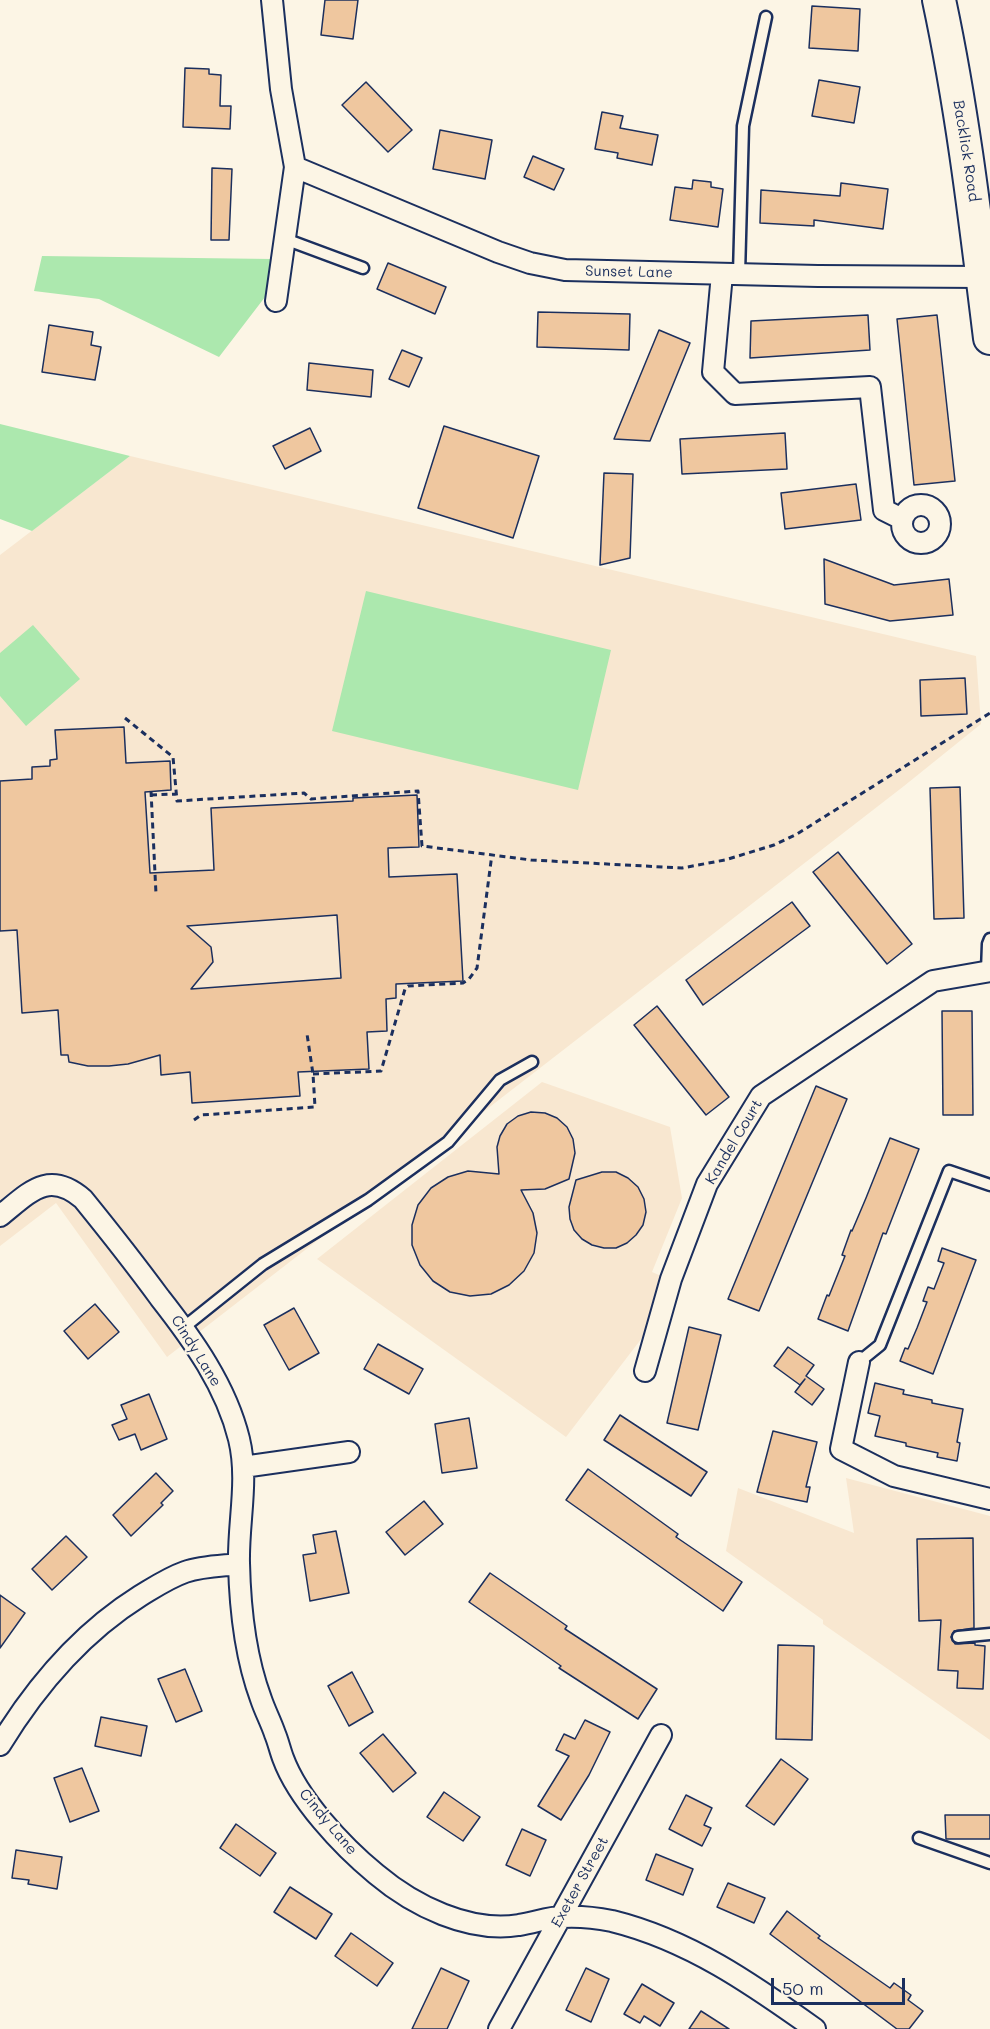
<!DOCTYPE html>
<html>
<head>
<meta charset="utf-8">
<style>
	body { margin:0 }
	#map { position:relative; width:990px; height:2029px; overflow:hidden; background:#fcf5e5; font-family:Mali,sans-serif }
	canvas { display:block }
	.scale { position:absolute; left:771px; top:1978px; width:134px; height:27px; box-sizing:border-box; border:3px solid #1b2f5e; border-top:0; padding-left:8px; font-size:18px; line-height:21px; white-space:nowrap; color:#1b2f5e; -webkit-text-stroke:4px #fcf5e5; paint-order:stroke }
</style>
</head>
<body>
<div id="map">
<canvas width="990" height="2029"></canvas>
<div class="scale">50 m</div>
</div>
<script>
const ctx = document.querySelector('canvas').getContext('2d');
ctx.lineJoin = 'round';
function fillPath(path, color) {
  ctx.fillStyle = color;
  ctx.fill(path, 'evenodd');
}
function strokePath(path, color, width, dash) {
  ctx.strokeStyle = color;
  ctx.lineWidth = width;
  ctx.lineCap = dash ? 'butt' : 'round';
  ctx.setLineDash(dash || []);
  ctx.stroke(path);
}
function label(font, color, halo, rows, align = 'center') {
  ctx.font = font + ' Mali,sans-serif';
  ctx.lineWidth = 4.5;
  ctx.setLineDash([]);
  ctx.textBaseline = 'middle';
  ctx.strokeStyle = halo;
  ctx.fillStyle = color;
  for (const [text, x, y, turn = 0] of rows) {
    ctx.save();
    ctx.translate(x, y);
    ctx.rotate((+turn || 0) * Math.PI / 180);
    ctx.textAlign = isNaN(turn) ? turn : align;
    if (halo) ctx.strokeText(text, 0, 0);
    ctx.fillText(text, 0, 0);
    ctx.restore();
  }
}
fillPath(new Path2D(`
	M 130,456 L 976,656 L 981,724 L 904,786 L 167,1357 L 56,1203 L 0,1246 L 0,555 Z
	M 542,1082 L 670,1127 L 682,1198 L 652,1272 L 666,1278 L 645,1334 L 566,1437 L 317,1259 Z
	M 846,1478 L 990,1516 L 990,1740 L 823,1624 L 823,1620 L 726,1551 L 738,1488 L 854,1533 Z`), '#f8e7d0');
fillPath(new Path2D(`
	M 42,256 L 272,259 L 265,297 L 219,357 L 99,299 L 34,291 Z
	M 0,424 L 130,456 L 32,531 L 0,519 Z
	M 366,591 L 611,650 L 578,790 L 332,731 Z
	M 33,625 L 80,679 L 26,726 L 0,696 L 0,653 Z`), '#ace8ae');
const building = new Path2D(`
	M 325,0 L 358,0 L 353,39 L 321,35 Z
	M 812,6 L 860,9 L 858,51 L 809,48 Z
	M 185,68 L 209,69 L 209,74 L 221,75 L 220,106 L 231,106 L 230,129 L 183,127 Z
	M 819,80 L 860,87 L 854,123 L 812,116 Z
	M 366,82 L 412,130 L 388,152 L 342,105 Z
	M 602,112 L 623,116 L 620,128 L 658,135 L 652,165 L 617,158 L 618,153 L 595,149 Z
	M 440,130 L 492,140 L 485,179 L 433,169 Z
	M 533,156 L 564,169 L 554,190 L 524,177 Z
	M 212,168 L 232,169 L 229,240 L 211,240 Z
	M 693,180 L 711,182 L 711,187 L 723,189 L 718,227 L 670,220 L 675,187 L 692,189 Z
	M 841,183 L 888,189 L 883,229 L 814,220 L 814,226 L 760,223 L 761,190 L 840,196 Z
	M 388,263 L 446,287 L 435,314 L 377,289 Z
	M 538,312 L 630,314 L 629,350 L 537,347 Z
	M 868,315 L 870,350 L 750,358 L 751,321 Z
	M 937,315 L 955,481 L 914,485 L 897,319 Z
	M 49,325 L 93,332 L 91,345 L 101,347 L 95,380 L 42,372 Z
	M 659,330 L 690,343 L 650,441 L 614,439 Z
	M 402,350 L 422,358 L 409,387 L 389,379 Z
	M 309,363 L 373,370 L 371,397 L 307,390 Z
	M 444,426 L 539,456 L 513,538 L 418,508 Z
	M 310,428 L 321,451 L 285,469 L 273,446 Z
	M 785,433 L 787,469 L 682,474 L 680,439 Z
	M 604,473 L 633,474 L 630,558 L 600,565 Z
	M 856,484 L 861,520 L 785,529 L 781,493 Z
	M 824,559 L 894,585 L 949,579 L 953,615 L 890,621 L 825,604 Z
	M 965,678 L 967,714 L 921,716 L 920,680 Z
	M 124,727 L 126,763 L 170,761 L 171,790 L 145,792 L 150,873 L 214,870 L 211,808 L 353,801 L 353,798 L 417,795 L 419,847 L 388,848 L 389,877 L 457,874 L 463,981 L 396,984 L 396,998 L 386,999 L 387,1031 L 367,1032 L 369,1069 L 298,1072 L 300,1096 L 192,1103 L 190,1072 L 161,1075 L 160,1055 L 128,1064 L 109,1066 L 88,1066 L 69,1062 L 68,1055 L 61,1055 L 58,1010 L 22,1013 L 17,930 L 0,931 L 0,781 L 32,779 L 32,767 L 50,766 L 50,760 L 57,759 L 55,730 ZM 337,915 L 341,978 L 191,989 L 213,962 L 211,947 L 187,926 Z
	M 960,787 L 964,918 L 934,919 L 930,788 Z
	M 838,852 L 912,944 L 887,964 L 813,872 Z
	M 792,902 L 810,926 L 703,1005 L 686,980 Z
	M 657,1006 L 729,1097 L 706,1115 L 634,1025 Z
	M 942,1011 L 972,1011 L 973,1115 L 943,1115 Z
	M 816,1086 L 847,1099 L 759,1311 L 728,1299 Z
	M 531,1112 L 545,1113 L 557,1118 L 567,1127 L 573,1139 L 575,1153 L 569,1179 L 545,1189 L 521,1190 L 533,1213 L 537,1233 L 534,1253 L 524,1271 L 509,1285 L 491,1294 L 470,1296 L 450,1292 L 433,1281 L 420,1265 L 412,1245 L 412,1225 L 418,1205 L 431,1188 L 448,1177 L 468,1171 L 499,1174 L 497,1147 L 500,1136 L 507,1124 L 518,1116 Z
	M 890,1138 L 919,1149 L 886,1234 L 883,1233 L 848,1331 L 818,1319 L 827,1295 L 829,1296 L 845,1256 L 842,1255 L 851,1230 L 852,1231 L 866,1198 Z
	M 602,1172 L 616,1172 L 628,1178 L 638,1187 L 644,1199 L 646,1212 L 643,1225 L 636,1235 L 627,1243 L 616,1248 L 604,1248 L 592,1245 L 582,1239 L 574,1230 L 570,1219 L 569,1207 L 576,1180 Z
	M 942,1248 L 976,1260 L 933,1374 L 900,1361 L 905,1348 L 908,1349 L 917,1328 L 927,1302 L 923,1301 L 928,1287 L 934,1289 L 944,1263 L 938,1261 Z
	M 95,1304 L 119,1332 L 88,1359 L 64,1331 Z
	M 294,1308 L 319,1353 L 289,1370 L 264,1325 Z
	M 689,1327 L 721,1335 L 698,1430 L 667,1423 Z
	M 378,1344 L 423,1369 L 409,1394 L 364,1369 Z
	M 788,1347 L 814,1365 L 806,1376 L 824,1389 L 812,1405 L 795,1392 L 805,1379 L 800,1385 L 774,1366 Z
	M 875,1383 L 904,1390 L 903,1394 L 932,1400 L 932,1403 L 963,1409 L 957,1442 L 960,1443 L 957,1461 L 937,1457 L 938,1453 L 906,1446 L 906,1443 L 875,1436 L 880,1416 L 868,1413 Z
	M 149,1394 L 167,1439 L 141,1450 L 135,1434 L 119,1440 L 112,1425 L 127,1419 L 121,1405 Z
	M 620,1415 L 707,1472 L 691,1496 L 604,1440 Z
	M 469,1418 L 477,1468 L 442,1473 L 435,1424 Z
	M 773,1431 L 817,1442 L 806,1487 L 810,1487 L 807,1502 L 757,1492 Z
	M 588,1469 L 678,1534 L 676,1537 L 742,1582 L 723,1611 L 566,1500 Z
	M 156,1473 L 173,1491 L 161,1503 L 163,1505 L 131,1536 L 113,1515 Z
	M 424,1501 L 443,1524 L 405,1555 L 386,1532 Z
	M 336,1531 L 349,1593 L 310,1601 L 303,1555 L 316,1553 L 313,1535 Z
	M 66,1536 L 87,1557 L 52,1590 L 32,1569 Z
	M 973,1538 L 974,1628 L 954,1631 L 951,1637 L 955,1644 L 975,1643 L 975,1645 L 985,1646 L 983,1689 L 957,1688 L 958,1671 L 938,1670 L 941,1620 L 919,1621 L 917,1539 Z
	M 490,1573 L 567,1626 L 565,1629 L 657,1689 L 638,1719 L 559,1668 L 561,1666 L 469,1602 Z
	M 0,1595 L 25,1613 L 0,1648 Z
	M 778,1645 L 814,1646 L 812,1740 L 776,1739 Z
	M 185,1669 L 202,1711 L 176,1722 L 158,1679 Z
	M 352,1672 L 373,1712 L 349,1726 L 328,1686 Z
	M 101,1717 L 147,1726 L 141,1756 L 95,1746 Z
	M 585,1720 L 610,1732 L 589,1775 L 561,1820 L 538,1806 L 569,1756 L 556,1750 L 564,1734 L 575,1739 Z
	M 383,1734 L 416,1773 L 393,1792 L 360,1753 Z
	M 781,1759 L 808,1779 L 774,1825 L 746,1806 Z
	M 82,1768 L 99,1811 L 70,1822 L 54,1778 Z
	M 444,1792 L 480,1817 L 463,1841 L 427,1817 Z
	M 686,1795 L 712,1808 L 704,1825 L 711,1828 L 702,1846 L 669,1829 Z
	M 945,1815 L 990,1815 L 990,1839 L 946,1839 Z
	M 236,1824 L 276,1853 L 260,1876 L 220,1848 Z
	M 522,1829 L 546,1840 L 530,1876 L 506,1865 Z
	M 16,1850 L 62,1857 L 57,1889 L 28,1884 L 29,1880 L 12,1878 Z
	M 656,1854 L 693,1869 L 683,1895 L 646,1880 Z
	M 728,1883 L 765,1898 L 754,1923 L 717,1907 Z
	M 290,1887 L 332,1914 L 316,1939 L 274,1912 Z
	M 787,1911 L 820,1936 L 818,1938 L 890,1988 L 894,1983 L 911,1995 L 908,2000 L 923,2011 L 909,2029 L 897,2029 L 770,1934 Z
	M 351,1933 L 393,1963 L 377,1986 L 335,1956 Z
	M 441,1968 L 469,1981 L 447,2029 L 412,2029 Z
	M 586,1968 L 609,1979 L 591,2022 L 566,2010 Z
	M 642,1984 L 674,2003 L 660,2026 L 644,2016 L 640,2023 L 624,2014 Z
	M 701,2011 L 729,2029 L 689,2029 Z`);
fillPath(building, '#efc79f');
strokePath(building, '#1b2f5e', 1.5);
const service = new Path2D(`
	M 285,239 L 363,268
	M 739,274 L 743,126 L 766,17
	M 987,971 L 988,944 L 990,939
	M 183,1328 L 263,1264 L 368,1200 L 448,1142 L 500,1080 L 532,1062
	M 859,1362 L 880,1345 L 949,1171 L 990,1185
	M 958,1637 L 990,1634
	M 919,1838 L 990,1863`);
const minor = new Path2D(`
	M 272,0 L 281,89 L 295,167 L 498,252 L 530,263 L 565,270 L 818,276 L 982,277
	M 722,274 L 713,372 L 735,394 L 870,387 L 884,510 L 902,519
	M 276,301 L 295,167
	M902 524a19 19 0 1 1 38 0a19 19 0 1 1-38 0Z
	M 0,1216 C 29,1193 48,1169 83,1199 C 109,1231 135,1264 160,1298 C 193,1340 226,1386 239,1439 C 249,1480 238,1522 239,1563 C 240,1609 245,1656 261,1699 C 265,1711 271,1722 275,1734 C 278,1741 280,1750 283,1758 C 298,1799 342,1846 376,1874 C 414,1906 469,1933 519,1925 C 534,1923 548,1917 562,1917 C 578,1916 597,1918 612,1921 C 689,1940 752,1984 815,2029
	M 859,1362 L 841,1449 L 894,1476 L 990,1499
	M 645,1371 L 671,1279 L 707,1184 L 761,1096 L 933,981 L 990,971
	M 243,1467 L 349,1452
	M 0,1745 C 36,1686 81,1633 140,1596 C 155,1587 168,1578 185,1572 C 202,1566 221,1566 239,1564
	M 499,2029 L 661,1735`);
const primary = new Path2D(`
	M 939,0 C 963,112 976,225 990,338`);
strokePath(service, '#1b2f5e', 15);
strokePath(minor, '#1b2f5e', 24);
strokePath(primary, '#1b2f5e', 36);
strokePath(new Path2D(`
	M 125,718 L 173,757 L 177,801 L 304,793 L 311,799 L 418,791 L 422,846 L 531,860 L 682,868 L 725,860 L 774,845 L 797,834 L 990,713
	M 151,791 L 156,894
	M 151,795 L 176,794
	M 313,1074 L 381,1071 L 405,989 L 408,986 L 463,983 L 469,979 L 477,968 L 492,854
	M 194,1120 L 201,1115 L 315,1107 L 313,1074 L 307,1034`), '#1b2f5e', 3, [6, 4.5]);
strokePath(service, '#fcf5e5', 10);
strokePath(minor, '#fcf5e5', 20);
strokePath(primary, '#fcf5e5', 32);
label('15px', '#1b2f5e', '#fcf5e5', [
	["Backlick Road",966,151,81],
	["Sunset Lane",629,272,1],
	["Kandel Court",734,1142,-59],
	["Cindy Lane",196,1351,58],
	["Cindy Lane",328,1822,50],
	["Exeter Street",580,1882,-61]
]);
</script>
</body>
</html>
